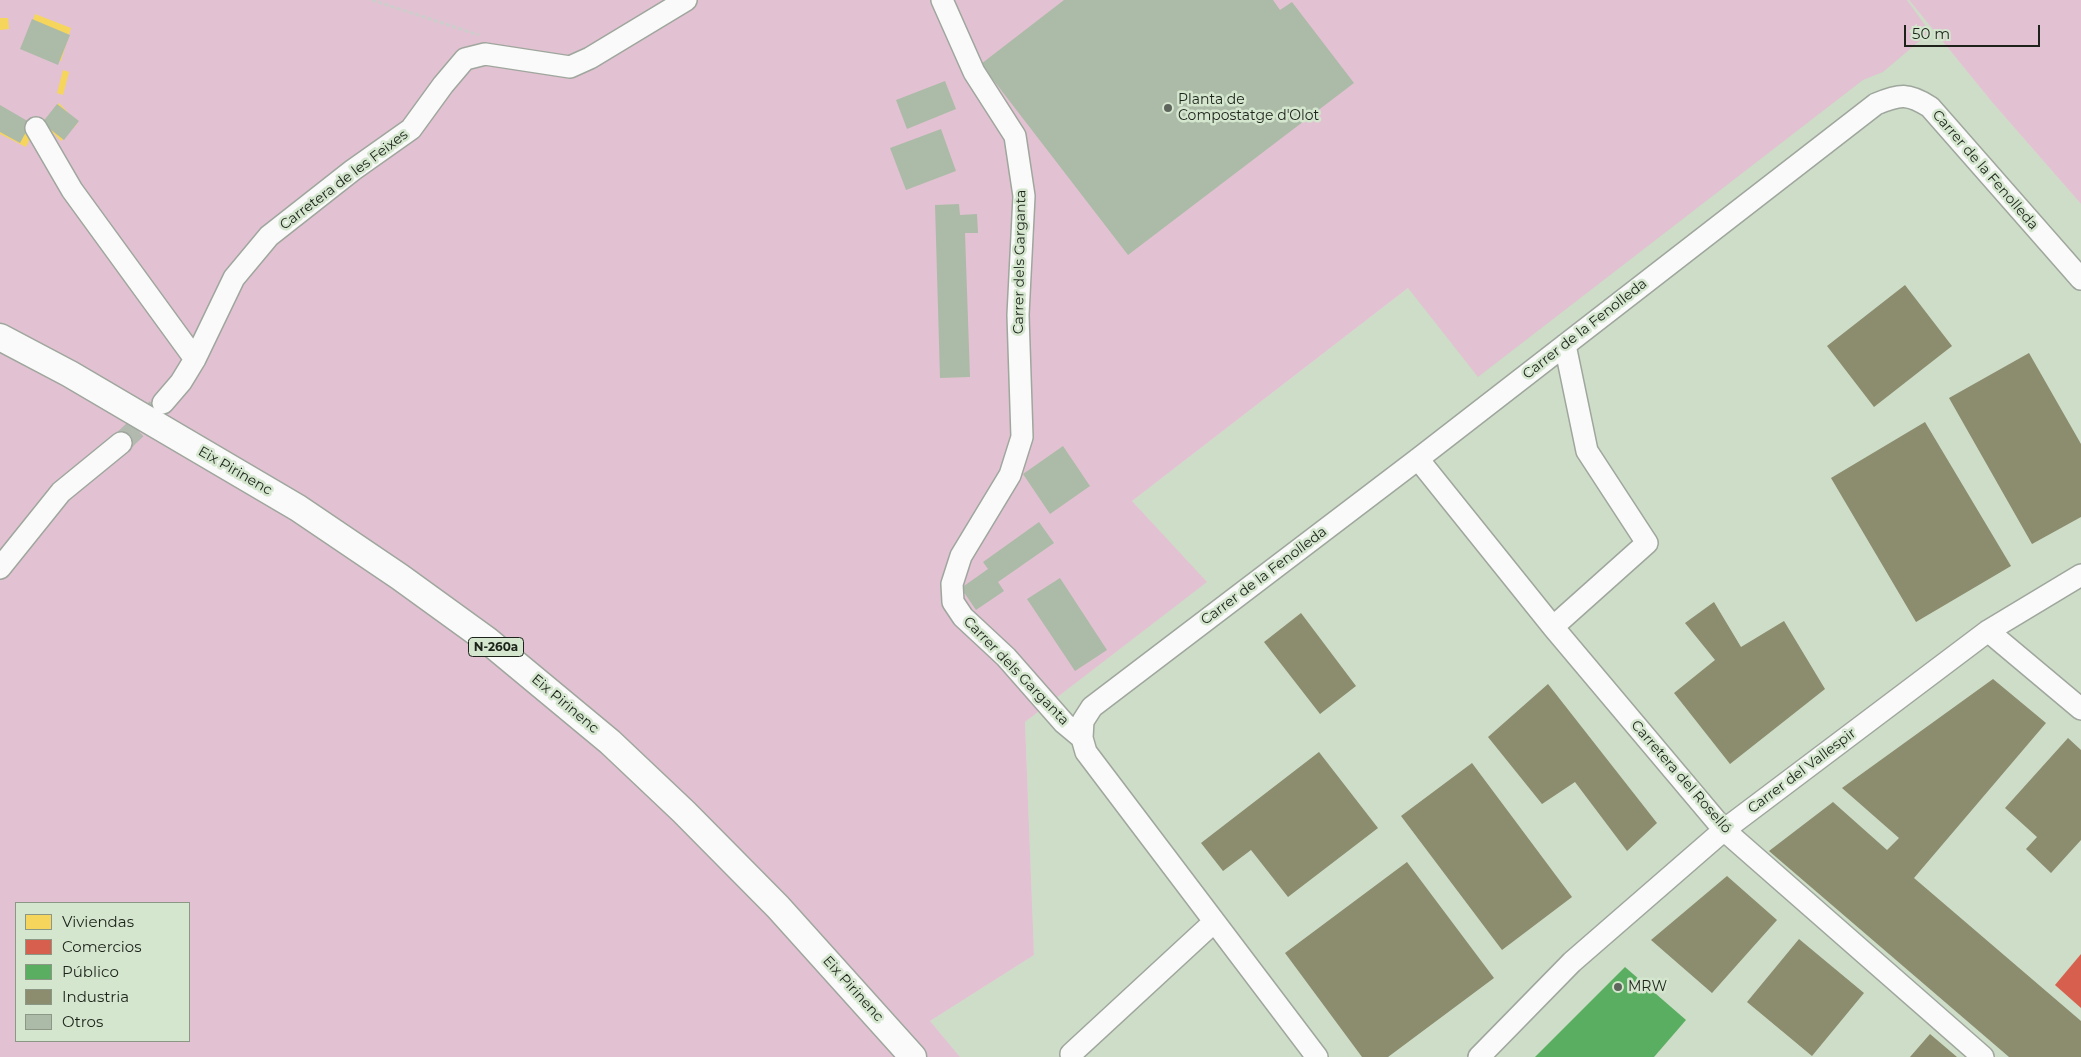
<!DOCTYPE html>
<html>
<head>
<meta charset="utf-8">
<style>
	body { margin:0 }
	#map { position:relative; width:2081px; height:1057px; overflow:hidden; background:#d7e0d4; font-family:Montserrat,sans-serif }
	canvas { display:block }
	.legend { position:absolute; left:15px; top:902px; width:175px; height:140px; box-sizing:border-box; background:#d4e6ce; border:1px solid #8b9886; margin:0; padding:6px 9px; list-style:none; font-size:15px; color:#1d231b }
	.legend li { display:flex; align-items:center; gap:10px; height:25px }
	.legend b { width:25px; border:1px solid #8b9886 }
	.scale { position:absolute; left:1904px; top:25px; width:136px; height:22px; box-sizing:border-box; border:2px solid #1d231b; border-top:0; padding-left:6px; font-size:15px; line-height:18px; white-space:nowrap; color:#1d231b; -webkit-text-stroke:4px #d4e6ce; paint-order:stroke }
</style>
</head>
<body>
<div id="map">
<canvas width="2081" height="1057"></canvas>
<ul class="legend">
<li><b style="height:14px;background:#f6d55c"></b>Viviendas</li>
<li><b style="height:14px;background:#d6604d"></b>Comercios</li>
<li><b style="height:14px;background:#5aae61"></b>Público</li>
<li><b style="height:14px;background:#8c8c6e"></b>Industria</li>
<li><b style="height:14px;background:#acbba7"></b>Otros</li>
</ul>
<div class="scale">50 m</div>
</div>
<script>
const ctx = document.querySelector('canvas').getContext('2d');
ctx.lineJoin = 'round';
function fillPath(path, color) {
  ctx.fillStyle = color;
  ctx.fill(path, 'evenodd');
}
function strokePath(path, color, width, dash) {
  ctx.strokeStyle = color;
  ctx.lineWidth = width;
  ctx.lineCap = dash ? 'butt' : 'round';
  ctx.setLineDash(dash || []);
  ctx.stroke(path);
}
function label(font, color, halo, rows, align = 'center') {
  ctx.font = font + ' Montserrat,sans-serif';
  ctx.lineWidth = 5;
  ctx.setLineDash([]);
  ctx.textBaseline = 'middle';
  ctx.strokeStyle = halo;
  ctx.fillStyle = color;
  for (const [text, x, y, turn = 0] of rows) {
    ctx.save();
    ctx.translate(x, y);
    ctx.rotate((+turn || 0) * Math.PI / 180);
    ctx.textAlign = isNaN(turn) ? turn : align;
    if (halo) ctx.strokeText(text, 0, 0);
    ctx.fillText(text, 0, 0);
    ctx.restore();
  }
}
fillPath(new Path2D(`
	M 1782,0 L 1909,0 L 1992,102 L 2081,204 L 2081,1057 L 960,1057 L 930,1021 L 1034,955 L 1025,722 L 1206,582 L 1132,501 Z`), '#cdddc7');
fillPath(new Path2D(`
	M 0,0 L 1907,0 L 1930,32 L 1883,72 L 1863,80 L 1478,377 L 1408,288 L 1132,501 L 1207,582 L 1025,722 L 1034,955 L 930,1021 L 960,1057 L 0,1057 ZM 16,903 L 189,903 L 189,1041 L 16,1041 Z
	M 1909,0 L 2081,0 L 2081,204 L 1992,102 Z`), '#e2c2d2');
fillPath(new Path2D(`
	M 35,14 L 71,28 L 61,61 L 24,47 Z
	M 0,18 L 8,18 L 9,29 L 0,30 Z
	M 63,70 L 69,72 L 63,95 L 57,93 Z
	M 59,103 L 77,122 L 77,124 L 61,141 L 43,123 Z
	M 0,108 L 35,127 L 26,147 L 0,134 Z`), '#f6d55c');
fillPath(new Path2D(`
	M 2081,954 L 2081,1008 L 2055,985 Z`), '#d6604d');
fillPath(new Path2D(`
	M 1625,967 L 1686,1020 L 1654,1057 L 1535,1057 Z`), '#5aae61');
fillPath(new Path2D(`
	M 1905,285 L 1952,346 L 1874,407 L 1827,346 Z
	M 2029,353 L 2081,444 L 2081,517 L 2032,544 L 1949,398 Z
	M 1925,422 L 2011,566 L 1916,622 L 1831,478 Z
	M 1714,602 L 1741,647 L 1784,621 L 1825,689 L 1730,764 L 1674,693 L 1715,660 L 1685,623 Z
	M 1301,613 L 1356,686 L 1320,714 L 1264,642 Z
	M 1993,679 L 2046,723 L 1914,878 L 2081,1021 L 2081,1057 L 2009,1057 L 1769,851 L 1833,802 L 1887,850 L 1899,838 L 1842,788 Z
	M 1548,684 L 1657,823 L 1627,851 L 1575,782 L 1542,804 L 1488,737 Z
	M 2068,738 L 2081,750 L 2081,840 L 2051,873 L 2026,849 L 2037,837 L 2005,808 Z
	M 1319,752 L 1378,828 L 1288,897 L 1251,850 L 1223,871 L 1201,843 Z
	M 1472,763 L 1572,897 L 1502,950 L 1401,816 Z
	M 1407,862 L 1494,978 L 1388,1057 L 1362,1057 L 1285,953 Z
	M 1727,876 L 1777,920 L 1712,993 L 1651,940 Z
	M 1799,939 L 1864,993 L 1812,1056 L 1747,1002 Z
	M 1930,1034 L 1957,1057 L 1910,1057 Z`), '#8c8c6e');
fillPath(new Path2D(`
	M 1064,0 L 1273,0 L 1280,10 L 1292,2 L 1354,83 L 1128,255 L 981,64 Z
	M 32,19 L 70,35 L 58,65 L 20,49 Z
	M 945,81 L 956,109 L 907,129 L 896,100 Z
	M 57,104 L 79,121 L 64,140 L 42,123 Z
	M 0,105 L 31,123 L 20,143 L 0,132 Z
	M 941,129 L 956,171 L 906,190 L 890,148 Z
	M 959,204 L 960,215 L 977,214 L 978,233 L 965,233 L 970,377 L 940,378 L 935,205 Z
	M 1063,446 L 1090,486 L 1050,514 L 1023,474 Z
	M 1039,522 L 1054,543 L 998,582 L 1004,591 L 976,610 L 961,588 L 988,569 L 983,562 Z
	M 1060,578 L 1107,650 L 1075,671 L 1027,599 Z`), '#acbba7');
strokePath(new Path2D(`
	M 121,443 L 157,409`), '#b2baaf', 21, [21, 11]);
const minor = new Path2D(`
	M 942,0 L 974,72 L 1015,136 L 1024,196 L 1018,315 L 1022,437 L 1010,475 L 961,556 L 952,584 L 953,602 L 963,617 L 1006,657 L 1064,723 L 1082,738 L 1086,752 L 1317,1057
	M 36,128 L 72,190 L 195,359
	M 163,403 L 181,382 L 195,359 L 234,278 L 269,236 L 353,170 L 411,129 L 443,85 L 465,59 L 485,54 L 570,67 L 590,58 L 686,0
	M 1418,459 L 1553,627 L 1724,830 L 1983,1057
	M 0,568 L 61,492 L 121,443
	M 1553,627 L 1647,543 L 1587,451 L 1565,345
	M 1988,631 L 2081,709
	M 1082,738 L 1083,721 L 1092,707 L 1418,459 L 1876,104 C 1900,94 1908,93 1930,107 L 2081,279
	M 1071,1054 L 1214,922
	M 1479,1057 L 1572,962 L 1724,830 L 1988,631 L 2081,575`);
const major = new Path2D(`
	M 0,337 L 70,374 L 298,508 L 400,577 L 487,640 L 610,742 L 684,812 L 778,907 L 913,1057`);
strokePath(minor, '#9fa69d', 24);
strokePath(major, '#9fa69d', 29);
strokePath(new Path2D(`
	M 372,0 L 479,35`), '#cbceca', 3, [4, 2.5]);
strokePath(minor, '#f9faf9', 21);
strokePath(major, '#f9faf9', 26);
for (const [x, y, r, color] of [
	[1168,108,5,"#5e655c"],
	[1618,987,5,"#5e655c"]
]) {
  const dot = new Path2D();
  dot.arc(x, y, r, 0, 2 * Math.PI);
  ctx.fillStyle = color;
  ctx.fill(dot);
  strokePath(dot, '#d4e6ce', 2);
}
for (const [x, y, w] of [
	[496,647,55]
]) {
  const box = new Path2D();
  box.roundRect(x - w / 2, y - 9.5, w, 19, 4);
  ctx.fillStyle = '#d4e6ce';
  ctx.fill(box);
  strokePath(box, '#1d231b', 1);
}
label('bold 12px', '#1d231b', null, [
	["N-260a",496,647]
]);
label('14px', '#1d231b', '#d4e6ce', [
	["Planta de",1178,100],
	["Compostatge d'Olot",1178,116],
	["MRW",1628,987]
], 'left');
label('14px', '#1d231b', '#d4e6ce', [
	["Carrer de la Fenolleda",1985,170,49],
	["Carretera de les Feixes",344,180,-37],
	["Carrer dels Garganta",1020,262,-89],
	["Carrer de la Fenolleda",1585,329,-38],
	["Eix Pirinenc",235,471,30],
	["Carrer de la Fenolleda",1264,576,-37],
	["Carrer dels Garganta",1016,671,46],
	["Eix Pirinenc",565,704,40],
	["Carrer del Vallespir",1802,771,-37],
	["Carretera del Roselló",1681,777,49],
	["Eix Pirinenc",853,989,48]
]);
</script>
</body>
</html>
